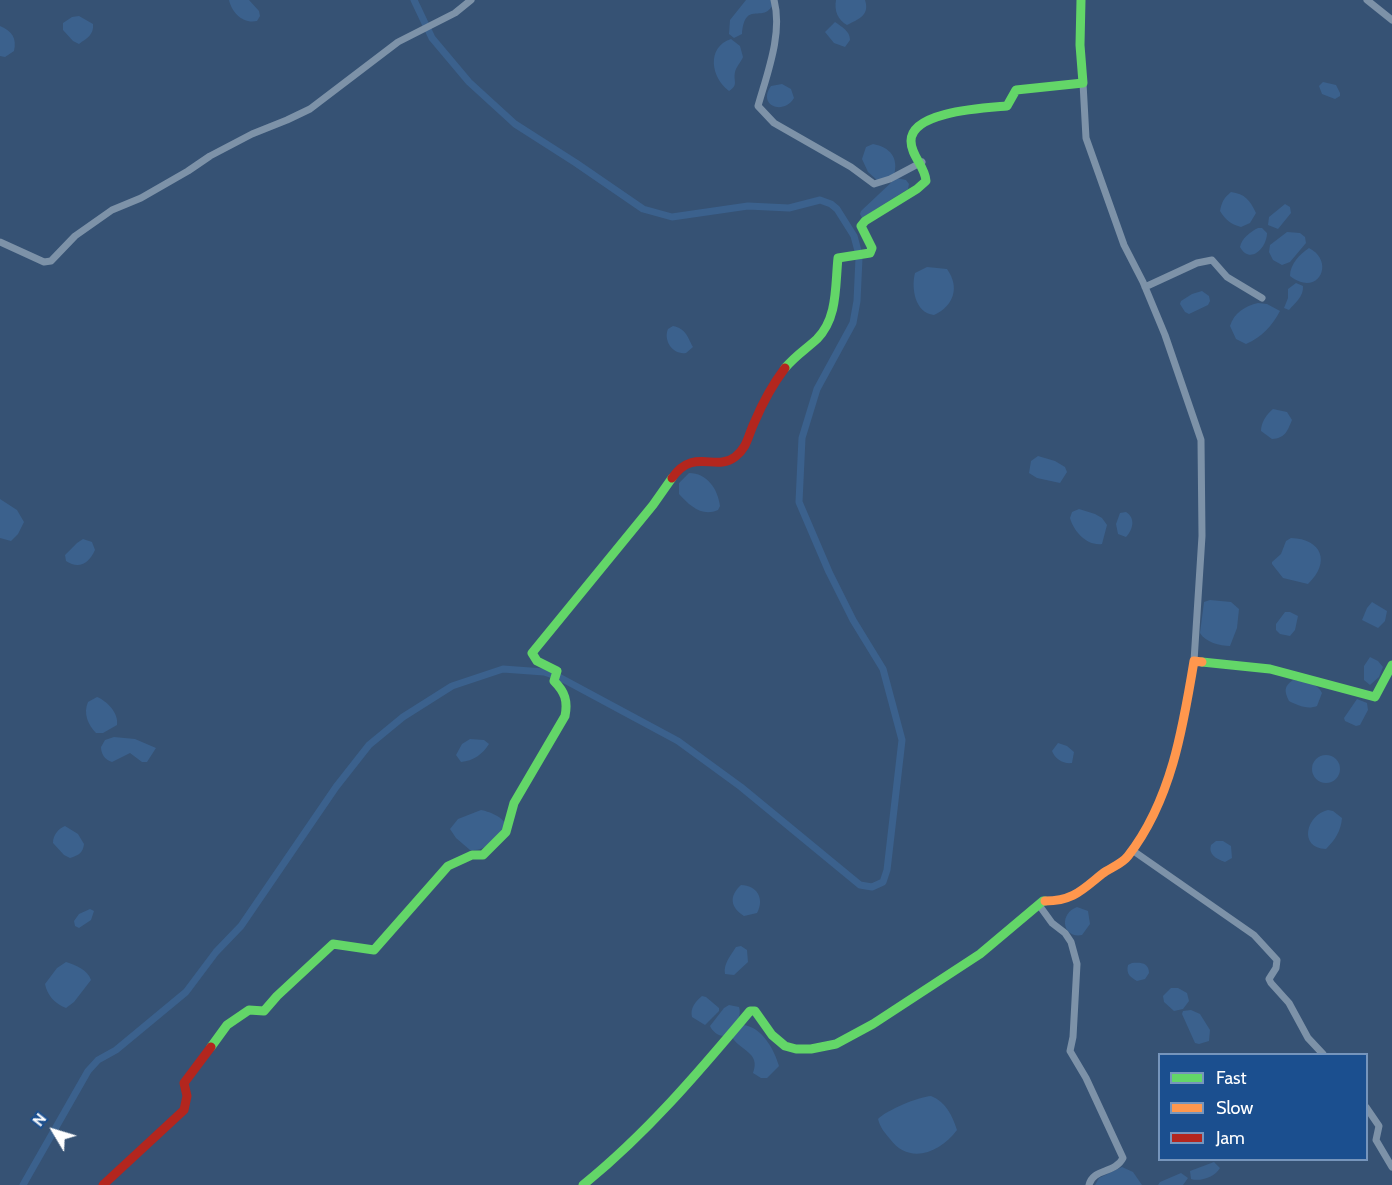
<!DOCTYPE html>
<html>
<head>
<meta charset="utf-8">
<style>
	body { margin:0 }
	#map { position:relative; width:1392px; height:1185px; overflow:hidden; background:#365274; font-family:Cabin,sans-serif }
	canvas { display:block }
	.legend { position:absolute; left:1158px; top:1053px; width:210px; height:108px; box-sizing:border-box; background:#1b4f8f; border:2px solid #7695bc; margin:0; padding:8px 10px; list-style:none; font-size:18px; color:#fff }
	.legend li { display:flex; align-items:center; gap:12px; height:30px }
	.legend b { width:30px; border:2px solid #7695bc }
	.north { position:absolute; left:24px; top:1101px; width:60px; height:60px; -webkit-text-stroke:4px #1b4f8f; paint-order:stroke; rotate:308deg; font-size:16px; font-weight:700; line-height:24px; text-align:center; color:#fff }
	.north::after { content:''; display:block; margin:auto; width:21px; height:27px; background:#fff; clip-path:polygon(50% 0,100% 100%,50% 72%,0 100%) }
</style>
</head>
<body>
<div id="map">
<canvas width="1392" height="1185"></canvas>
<ul class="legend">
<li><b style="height:8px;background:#63d668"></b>Fast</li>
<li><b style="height:8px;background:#ff974d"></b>Slow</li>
<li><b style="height:8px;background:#b3261e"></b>Jam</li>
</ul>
<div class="north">N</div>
</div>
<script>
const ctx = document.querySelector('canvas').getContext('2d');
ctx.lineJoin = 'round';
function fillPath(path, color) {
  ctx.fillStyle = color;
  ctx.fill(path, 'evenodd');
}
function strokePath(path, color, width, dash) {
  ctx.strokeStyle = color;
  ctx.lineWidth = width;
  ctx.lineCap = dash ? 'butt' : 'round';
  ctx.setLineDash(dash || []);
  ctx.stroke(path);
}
fillPath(new Path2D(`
	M 229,0 L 249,0 L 259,11 L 260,16 L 257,21 C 243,24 232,13 229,0 Z
	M 746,0 L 771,0 L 772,6 C 762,23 745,0 742,34 L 734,38 L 729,34 L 730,20 Z
	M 836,0 L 865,0 C 870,15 859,19 847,25 C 838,20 834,11 836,0 Z
	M 79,16 L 93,24 C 94,35 87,38 79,44 L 73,41 L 63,30 L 63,23 L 72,17 Z
	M 835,22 C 842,27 850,31 850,40 L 845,47 L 834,43 L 825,32 Z
	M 0,26 C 12,31 17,38 14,51 L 5,57 L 0,56 Z
	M 731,39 L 740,46 L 743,57 C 741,62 736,67 735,72 C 733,81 739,85 729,91 C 711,78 706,47 731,39 Z
	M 1323,82 L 1336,85 L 1340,93 L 1340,96 L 1335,99 L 1322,94 L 1319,86 Z
	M 782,84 L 791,89 L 794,98 C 783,116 757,105 771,86 Z
	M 873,144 C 890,147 899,158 894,175 L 878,181 L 868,172 L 862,159 L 866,147 Z
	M 896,178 L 906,180 L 909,184 L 908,189 L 862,218 L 860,214 L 861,211 Z
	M 1231,192 C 1245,194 1250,200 1256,213 L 1250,223 L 1241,227 C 1230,224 1226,220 1220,211 C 1222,201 1224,198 1231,192 Z
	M 1285,204 L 1290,207 L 1291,213 L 1278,229 L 1268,225 L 1269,217 Z
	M 1258,228 L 1262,228 L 1267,233 C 1267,248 1250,265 1240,247 C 1242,238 1250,232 1258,228 Z
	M 1287,232 L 1300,233 L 1305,237 L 1306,243 L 1290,262 L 1282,265 L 1273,260 L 1269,252 L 1270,245 Z
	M 1309,248 C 1336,262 1318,298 1290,276 C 1290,264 1300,254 1309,248 Z
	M 927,267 L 947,269 C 960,287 954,306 934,315 C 915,313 911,288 915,273 Z
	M 1296,283 L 1303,286 C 1304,296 1295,303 1289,310 L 1284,308 L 1288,298 L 1288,289 Z
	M 1202,291 L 1209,296 L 1210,301 L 1208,305 L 1189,314 L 1185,312 L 1180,304 L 1181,301 L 1192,294 Z
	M 1258,303 L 1267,304 L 1280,311 C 1272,326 1262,337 1246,344 L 1236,339 L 1230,326 C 1234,313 1245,306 1258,303 Z
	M 673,326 C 686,329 687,336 693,347 L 686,353 C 673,355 663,341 668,329 Z
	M 1273,409 L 1287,412 L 1292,420 C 1287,432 1285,438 1272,439 L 1261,431 C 1261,422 1267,414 1273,409 Z
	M 1038,456 L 1055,461 L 1065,467 L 1067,472 L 1060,483 L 1037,478 L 1029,473 L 1031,461 Z
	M 689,473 C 707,473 718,489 720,506 L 718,510 C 702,517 690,506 679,494 L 679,483 Z
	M 0,499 L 17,510 L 24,522 L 18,534 L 11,541 L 0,538 Z
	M 1079,509 L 1095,514 L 1102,518 L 1107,525 L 1102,544 C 1087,546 1074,532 1070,518 L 1072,512 Z
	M 1126,512 C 1136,518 1133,530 1126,537 L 1118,534 L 1116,524 L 1120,513 Z
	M 1291,538 C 1322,539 1331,562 1308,584 L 1283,578 L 1272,564 L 1272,562 L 1281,554 L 1286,541 Z
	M 83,539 L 92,542 L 95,550 C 89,563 79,570 66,561 L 65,555 L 77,543 Z
	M 1210,600 L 1231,602 L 1239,609 L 1237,628 L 1230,646 C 1220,646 1205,642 1200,633 L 1204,602 Z
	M 1372,602 L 1387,611 L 1385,621 L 1378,628 L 1362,620 L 1367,608 Z
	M 1285,612 L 1290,612 L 1298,616 L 1295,630 L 1290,636 L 1280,634 L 1276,630 L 1276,624 Z
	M 1370,657 L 1378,661 L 1383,667 L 1379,677 L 1370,685 L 1364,680 L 1364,666 Z
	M 1293,680 C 1303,682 1317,682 1322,693 L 1317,706 C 1307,710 1297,705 1289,701 C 1284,691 1284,686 1293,680 Z
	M 97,697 C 107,701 119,713 117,725 L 103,733 L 96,733 C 88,725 83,713 88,702 Z
	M 1357,699 L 1367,703 L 1368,710 L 1360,725 L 1356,726 L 1345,721 L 1344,718 Z
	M 114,737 L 135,739 L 156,748 L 147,762 L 142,762 L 130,753 L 112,762 C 105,760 101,754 101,747 L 105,740 Z
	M 470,739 L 484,740 L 489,744 C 483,754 473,761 461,762 L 456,755 L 462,744 Z
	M 1058,743 L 1067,746 L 1074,752 L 1072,763 C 1063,764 1055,759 1052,751 Z
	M1312 769a14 14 0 1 1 28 0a14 14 0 1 1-28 0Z
	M 481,810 C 487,811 505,817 505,825 C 505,831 490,844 485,847 C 480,850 475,850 470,850 L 456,838 L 450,829 L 458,819 Z
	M 1328,810 L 1333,811 L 1342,818 C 1341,831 1335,840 1326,849 C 1298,848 1306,815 1328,810 Z
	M 65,826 L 78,834 L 84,844 C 83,853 79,855 70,858 L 64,855 L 53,843 C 53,835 58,829 65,826 Z
	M 1216,841 L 1223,841 L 1231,846 L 1232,858 L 1225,862 C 1216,859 1208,854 1211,845 Z
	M 741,885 C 757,885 765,899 757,913 L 744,916 C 730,907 729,896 741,885 Z
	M 1077,907 L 1088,911 L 1090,924 L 1082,935 C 1063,939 1058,914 1077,907 Z
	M 90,909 L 94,911 L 91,920 L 79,928 L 75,926 L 74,921 L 79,914 Z
	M 741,946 L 747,950 L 748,962 L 734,975 L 725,974 C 723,964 731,955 736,947 Z
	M 66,962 C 76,965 88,970 91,980 L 74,1002 L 66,1008 C 55,1004 47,995 45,984 L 57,968 Z
	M 1132,963 C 1141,962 1149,963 1149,973 L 1145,979 L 1137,981 C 1130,977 1126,974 1128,965 Z
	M 1171,988 L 1178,988 L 1187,993 L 1189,1001 L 1183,1009 L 1174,1011 L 1164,1002 L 1163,996 Z
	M 702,996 L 706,997 L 719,1008 L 719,1011 L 705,1025 L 692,1017 C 690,1008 695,1002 702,996 Z
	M 729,1005 L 739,1007 C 743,1019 731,1028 724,1036 C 718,1036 712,1031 710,1026 L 724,1008 Z
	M 1191,1010 L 1200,1014 L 1210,1030 L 1209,1041 L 1199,1044 L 1195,1043 L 1182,1014 L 1183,1011 Z
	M 743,1025 C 762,1027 774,1049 779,1066 L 767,1078 L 761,1078 L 753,1073 C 761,1052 740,1051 732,1037 Z
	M 931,1096 C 946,1102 952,1115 957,1130 C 940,1153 909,1165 890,1139 C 884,1132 880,1127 878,1119 C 887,1110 918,1097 931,1096 Z
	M 1214,1162 L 1220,1168 C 1215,1177 1200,1182 1191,1179 L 1190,1171 Z
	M 1122,1167 L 1133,1172 L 1142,1185 L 1095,1185 L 1099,1178 Z
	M 1181,1173 L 1188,1178 L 1183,1185 L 1158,1185 L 1160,1182 Z`), '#3b618d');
strokePath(new Path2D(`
	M 414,0 L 432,38 L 469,82 L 515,124 L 576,163 L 643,209 L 672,217 L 748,206 L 789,208 L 820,200 L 831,204 L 837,209 L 854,236 L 858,251
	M 23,1185 L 88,1071 L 98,1060 L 116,1050 L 186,992 L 216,952 L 241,926 L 336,787 L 369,745 L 403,717 L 452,686 L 503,669 L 544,672 L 559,677 L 678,741 L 741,787 L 860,885 L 872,887 L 883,882 L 887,870 L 902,740 L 883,669 L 853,620 L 829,572 L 799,502 L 802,438 L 817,389 L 853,323 L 857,301 L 859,258`), '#3b618d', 7);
strokePath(new Path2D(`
	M 774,0 C 783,33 767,74 758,106 L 774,123 L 851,167 L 874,184 L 890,179 L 922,162
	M 1367,0 L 1392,20
	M 1083,83 L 1086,138 L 1124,245 L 1143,282 L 1165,335 L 1201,440 L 1202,536 L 1194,661
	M 0,242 L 44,262 L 51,261 L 75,236 L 112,210 L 141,198 L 188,171 L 210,156 L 252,134 L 287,120 L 310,109 L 398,42 L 455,13 L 471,0
	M 1145,287 L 1197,263 L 1212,260 L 1227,277 L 1262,298
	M 1132,850 L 1254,935 L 1277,960 L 1276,968 L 1269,979 L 1271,983 L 1289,1003 L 1308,1038 L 1323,1054
	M 1039,905 L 1052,923 L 1065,933 L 1071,942 L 1077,964 L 1073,1037 L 1070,1051 L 1086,1078 L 1123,1158 C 1115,1174 1093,1168 1089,1185
	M 1366,1107 L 1379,1126 L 1376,1140 L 1392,1167`), '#7d92a8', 7);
strokePath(new Path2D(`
	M 785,368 C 796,355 805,350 817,339 C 838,318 835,286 838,258 L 870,253 L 872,248 L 861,226 L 865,221 L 917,189 L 926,181 C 925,166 911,156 911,141 C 911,111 985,108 1007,106 L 1016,90 L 1083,83 L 1080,45 L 1081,0
	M 1202,662 L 1270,669 L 1375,697 L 1392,665
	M 211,1047 L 227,1025 L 249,1010 L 264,1011 L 277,996 L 333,944 L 374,950 L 448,866 L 472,855 L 483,855 L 506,832 L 514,803 L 565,716 C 568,701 565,692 554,681 L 557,671 L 537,661 L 532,653 L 653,505 L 672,478
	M 583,1185 C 646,1134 698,1073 750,1011 L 755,1011 L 772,1035 L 785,1046 L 796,1049 L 811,1049 L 836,1044 L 873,1024 L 980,954 L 1043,901 L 1045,901`), '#63d668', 9);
strokePath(new Path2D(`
	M 1045,901 C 1073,901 1082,890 1102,874 C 1110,868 1122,864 1128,856 C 1171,801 1183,728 1194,661 L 1202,662`), '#ff974d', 9);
strokePath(new Path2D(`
	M 672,478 C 694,447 715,472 735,457 C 748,447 748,435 755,421 C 763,402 773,384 785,368
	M 103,1185 L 184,1110 L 187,1096 L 184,1083 L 211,1047`), '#b3261e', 9);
</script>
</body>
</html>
